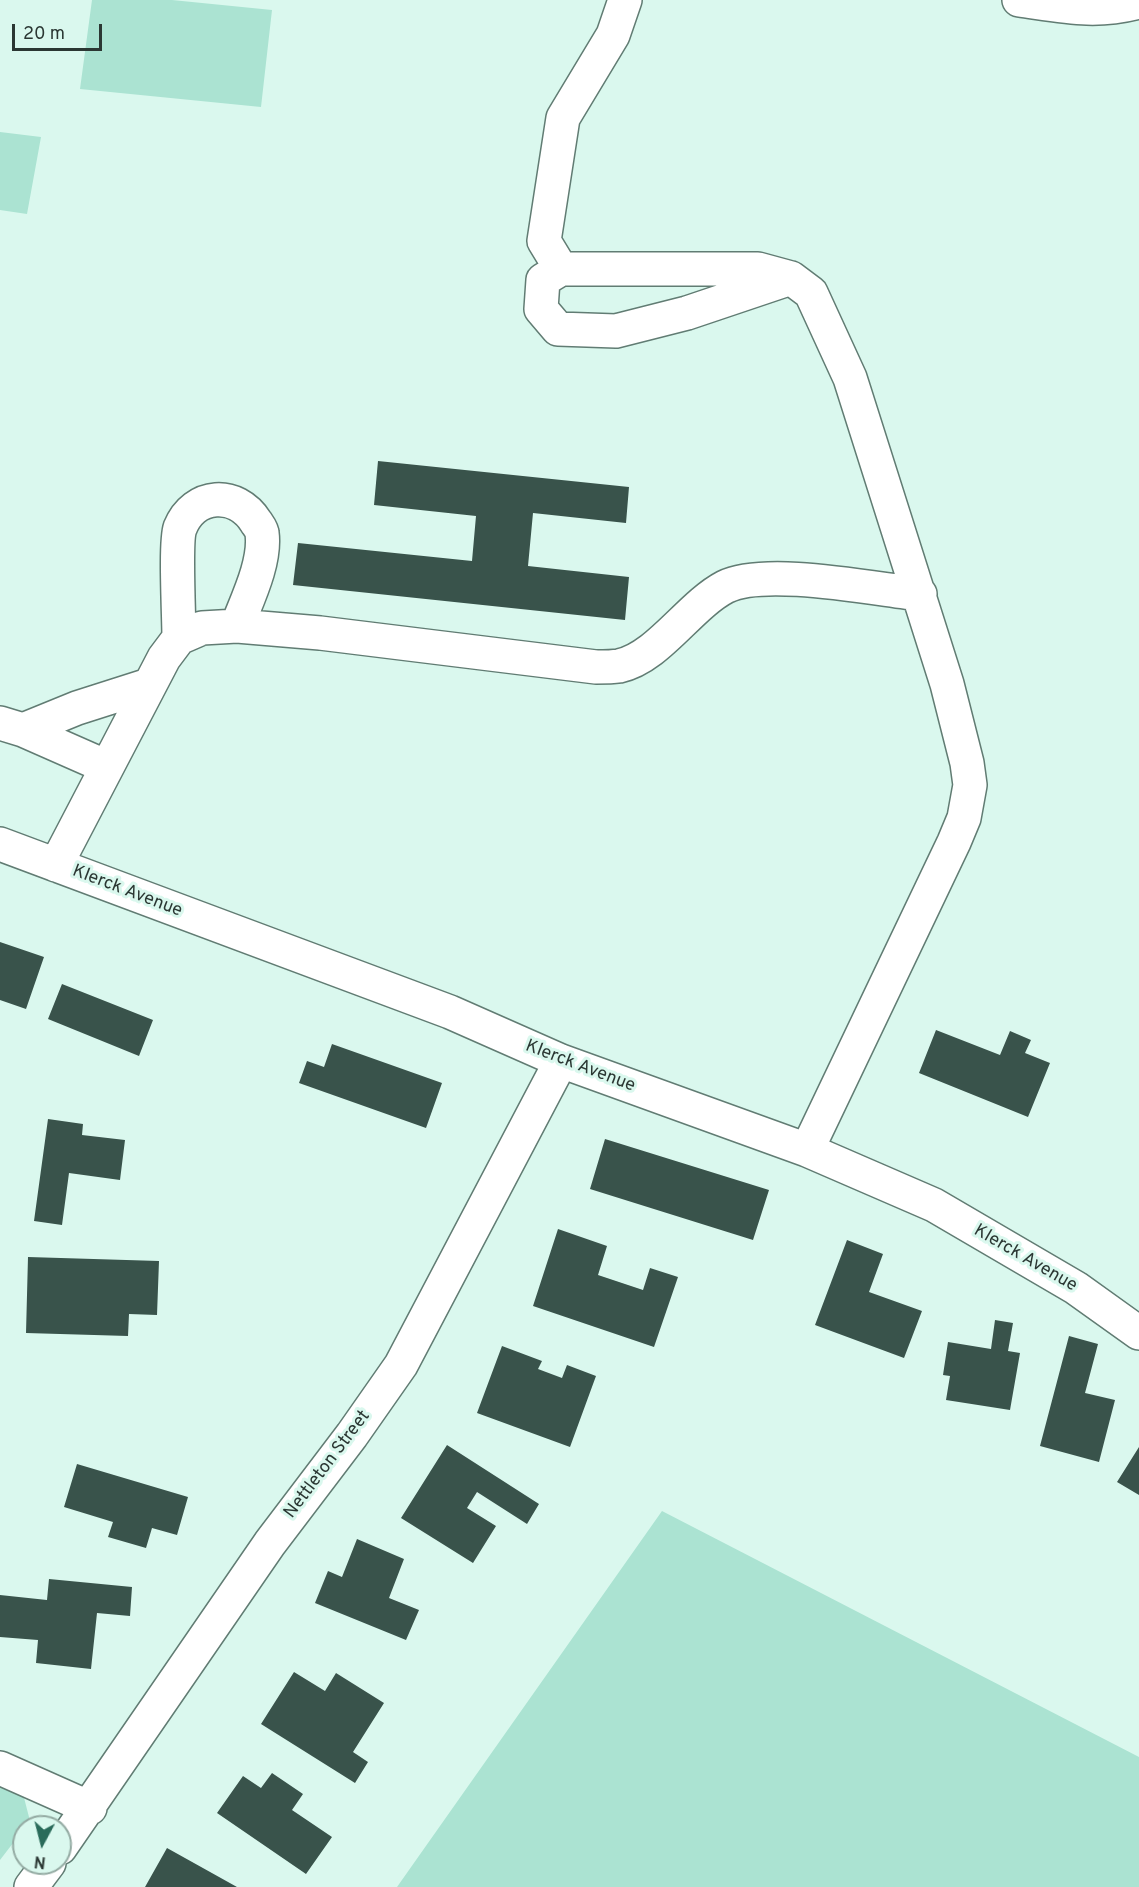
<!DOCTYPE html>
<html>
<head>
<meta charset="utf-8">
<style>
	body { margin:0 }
	#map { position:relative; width:1139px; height:1887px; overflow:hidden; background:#daf8ee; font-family:Overpass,sans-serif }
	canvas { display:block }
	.north { position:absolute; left:12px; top:1815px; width:60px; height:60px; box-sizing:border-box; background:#daf8ee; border:2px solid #94aba3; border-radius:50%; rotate:187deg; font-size:16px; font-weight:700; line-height:24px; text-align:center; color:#2b3733 }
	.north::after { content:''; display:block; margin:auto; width:21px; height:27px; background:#2a6b5a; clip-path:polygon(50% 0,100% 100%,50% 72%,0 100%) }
	.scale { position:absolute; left:12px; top:24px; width:90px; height:27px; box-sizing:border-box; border:3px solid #2b3733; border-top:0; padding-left:8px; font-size:18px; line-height:21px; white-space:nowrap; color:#2b3733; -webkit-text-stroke:4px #daf8ee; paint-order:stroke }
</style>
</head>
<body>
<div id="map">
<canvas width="1139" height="1887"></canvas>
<div class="north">N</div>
<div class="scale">20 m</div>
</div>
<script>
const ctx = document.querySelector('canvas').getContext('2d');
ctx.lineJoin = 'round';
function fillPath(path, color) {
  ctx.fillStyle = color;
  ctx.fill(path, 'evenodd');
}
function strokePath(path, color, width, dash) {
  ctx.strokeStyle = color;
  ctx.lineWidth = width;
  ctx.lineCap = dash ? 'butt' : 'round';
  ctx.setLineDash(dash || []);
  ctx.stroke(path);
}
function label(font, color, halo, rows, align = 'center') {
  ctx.font = font + ' Overpass,sans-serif';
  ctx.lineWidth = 6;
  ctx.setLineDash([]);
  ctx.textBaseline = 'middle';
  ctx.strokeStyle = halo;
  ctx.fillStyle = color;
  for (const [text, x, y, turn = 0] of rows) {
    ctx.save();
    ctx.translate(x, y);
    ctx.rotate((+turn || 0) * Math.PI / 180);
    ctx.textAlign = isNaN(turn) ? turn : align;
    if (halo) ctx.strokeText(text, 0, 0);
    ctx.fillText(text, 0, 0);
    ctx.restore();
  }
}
fillPath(new Path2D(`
	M 92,0 L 172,0 L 272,10 L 261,107 L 80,89 Z
	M 0,132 L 41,137 L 27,214 L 0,210 Z
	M 662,1511 L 1139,1757 L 1139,1887 L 397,1887 Z
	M 0,1776 L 20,1782 L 30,1821 L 0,1860 Z`), '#abe3d2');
fillPath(new Path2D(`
	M 378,461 L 629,487 L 626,523 L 533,513 L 528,566 L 629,577 L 625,620 L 293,585 L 298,543 L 472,561 L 476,516 L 374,505 Z
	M 0,942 L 44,957 L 26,1009 L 0,1000 Z
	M 62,984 L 153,1020 L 139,1056 L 48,1019 Z
	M 936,1030 L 1000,1055 L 1010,1031 L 1031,1040 L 1025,1053 L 1050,1063 L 1028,1117 L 919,1073 Z
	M 332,1044 L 442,1083 L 426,1128 L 299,1083 L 307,1061 L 324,1067 Z
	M 48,1119 L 83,1124 L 82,1135 L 125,1140 L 120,1180 L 69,1173 L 62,1225 L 34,1221 Z
	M 605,1139 L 769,1190 L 753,1240 L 590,1189 Z
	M 558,1229 L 607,1246 L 598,1275 L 643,1290 L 650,1268 L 678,1277 L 654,1347 L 533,1306 Z
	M 847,1240 L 883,1254 L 869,1292 L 922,1311 L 904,1358 L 815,1325 Z
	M 28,1257 L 159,1261 L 157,1315 L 129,1314 L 128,1336 L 26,1333 Z
	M 995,1320 L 1013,1323 L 1008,1351 L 1020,1353 L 1010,1410 L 946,1400 L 950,1376 L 943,1375 L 948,1342 L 991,1349 Z
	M 1069,1336 L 1098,1344 L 1085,1393 L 1115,1400 L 1099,1462 L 1040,1446 Z
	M 502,1346 L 542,1361 L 538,1369 L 562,1378 L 567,1365 L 596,1376 L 570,1447 L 477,1413 Z
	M 447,1445 L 539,1504 L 527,1524 L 477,1492 L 467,1508 L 496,1526 L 473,1563 L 401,1518 Z
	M 1139,1447 L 1139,1495 L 1117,1482 Z
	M 77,1464 L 188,1497 L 177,1535 L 152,1528 L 146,1548 L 108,1537 L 113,1522 L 64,1507 Z
	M 357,1539 L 404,1559 L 389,1598 L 419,1610 L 406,1640 L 315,1603 L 328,1571 L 342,1577 Z
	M 49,1579 L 132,1587 L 130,1616 L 97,1613 L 91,1669 L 36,1663 L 38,1640 L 0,1637 L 0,1595 L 47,1600 Z
	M 294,1672 L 325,1691 L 336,1673 L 384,1703 L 353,1752 L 368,1762 L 355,1783 L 261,1724 Z
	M 272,1773 L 303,1794 L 292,1810 L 332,1837 L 306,1874 L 217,1813 L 243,1776 L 261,1788 Z
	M 167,1848 L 237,1887 L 145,1887 Z`), '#39534b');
const minor = new Path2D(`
	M 1019,0 C 1062,6 1096,14 1139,2
	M 561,269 L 544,241 L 563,118 L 613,35 L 625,0
	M 791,278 L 687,313 L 616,331 L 558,329 L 541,309 L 543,280 L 561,269 L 758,269 L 791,278 L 811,293 L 850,378 L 947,684 L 967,763 L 970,785 L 964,818 L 954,842 L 807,1150
	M 179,638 C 179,617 175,542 180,528 C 194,493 236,490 256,522 C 258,525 262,530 262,533 C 266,562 247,600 237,626
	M 0,723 L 23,730 L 77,708 L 149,685
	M 23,730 L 107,767
	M 0,844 L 450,1012 L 561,1061 L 807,1150 L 934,1205 L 1076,1288 L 1139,1333
	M 56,865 L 164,658 L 179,638 L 202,628 L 237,626 L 320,633 L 596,667 C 603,667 612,667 619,666 C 658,658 689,606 725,587 C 765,567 874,589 920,594
	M 0,1768 L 90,1808
	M 60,1848 L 270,1543 L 352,1435 L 401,1365 L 561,1061
	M 31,1887 L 49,1863`);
strokePath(minor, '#617c73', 36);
strokePath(minor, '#fff', 33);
label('18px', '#2b3733', '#daf8ee', [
	["Klerck Avenue",127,892,21],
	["Klerck Avenue",580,1067,21],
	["Klerck Avenue",1025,1259,30],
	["Nettleton Street",328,1465,-53]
]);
</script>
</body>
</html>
